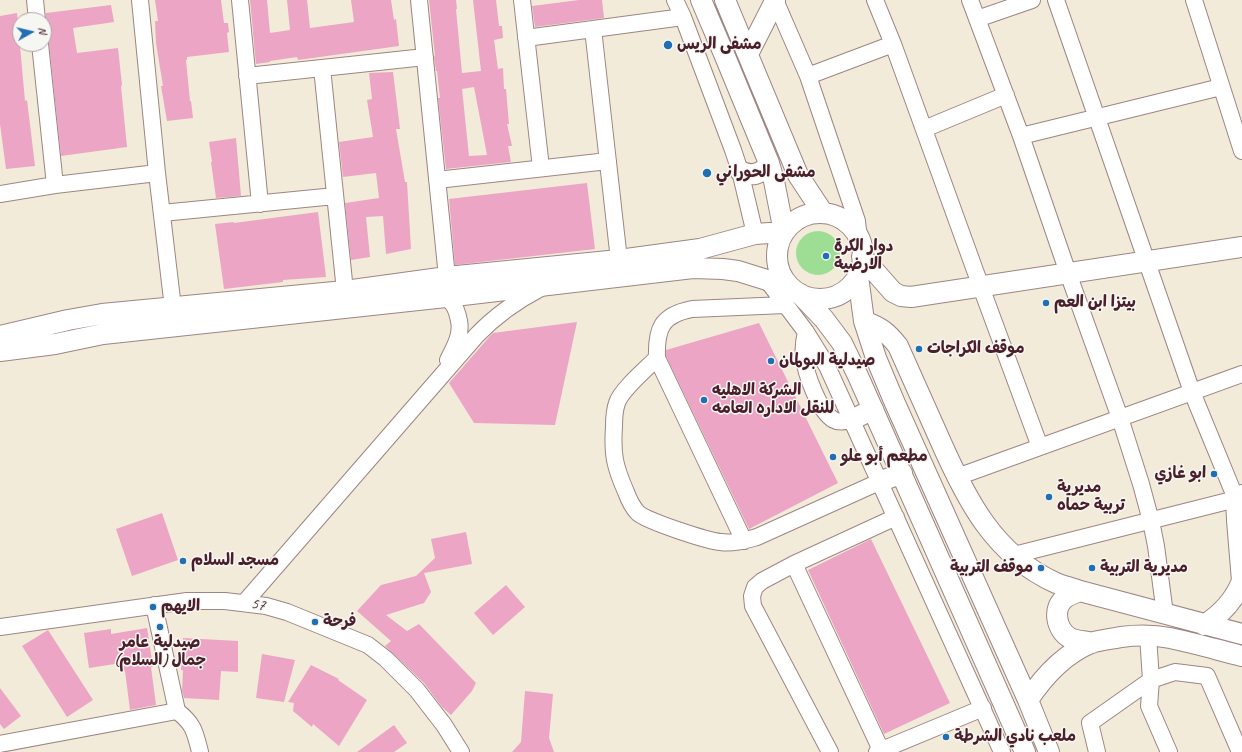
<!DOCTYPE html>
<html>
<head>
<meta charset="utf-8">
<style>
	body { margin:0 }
	#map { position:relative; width:1242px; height:752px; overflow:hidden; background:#f2ebd9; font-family:Caveat,sans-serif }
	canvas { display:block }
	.north { position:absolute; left:12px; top:12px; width:40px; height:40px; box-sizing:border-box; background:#f6f6f2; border:1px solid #b1a0a2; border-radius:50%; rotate:82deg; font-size:11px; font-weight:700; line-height:16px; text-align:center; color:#4a1f2b }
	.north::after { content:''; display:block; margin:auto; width:14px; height:18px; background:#1f6fb2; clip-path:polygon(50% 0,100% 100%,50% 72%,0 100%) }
</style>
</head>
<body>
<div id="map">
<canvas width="1242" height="752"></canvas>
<div class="north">N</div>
</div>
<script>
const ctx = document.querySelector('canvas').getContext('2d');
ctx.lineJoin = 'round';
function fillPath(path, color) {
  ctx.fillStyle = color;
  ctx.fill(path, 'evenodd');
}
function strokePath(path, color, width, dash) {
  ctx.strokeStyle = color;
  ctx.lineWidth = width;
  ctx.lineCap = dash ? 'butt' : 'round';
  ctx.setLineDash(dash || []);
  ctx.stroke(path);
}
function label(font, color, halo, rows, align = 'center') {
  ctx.font = font + ' Caveat,"Playpen Sans Arabic",sans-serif';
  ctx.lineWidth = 3;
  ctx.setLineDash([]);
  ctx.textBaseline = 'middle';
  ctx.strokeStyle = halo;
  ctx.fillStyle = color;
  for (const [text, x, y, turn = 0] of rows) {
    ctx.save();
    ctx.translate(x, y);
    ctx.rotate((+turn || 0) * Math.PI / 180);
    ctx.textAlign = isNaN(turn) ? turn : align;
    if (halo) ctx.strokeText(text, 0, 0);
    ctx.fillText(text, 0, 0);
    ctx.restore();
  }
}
fillPath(new Path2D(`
	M796 253a22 22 0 1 1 44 0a22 22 0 1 1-44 0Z`), '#9ede94');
fillPath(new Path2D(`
	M 155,0 L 221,0 L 224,23 L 228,23 L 229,32 L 227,33 L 229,52 L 187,57 L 187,60 L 186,60 L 190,101 L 191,101 L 193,118 L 167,121 L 161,86 L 163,86 L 156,43 L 155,21 L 158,21 Z
	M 250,0 L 267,0 L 270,33 L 290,30 L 287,0 L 307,0 L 310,28 L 354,22 L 351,0 L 391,0 L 394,20 L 396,19 L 399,46 L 298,60 L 297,57 L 270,61 L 270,62 L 256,64 Z
	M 429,0 L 456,0 L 457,9 L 456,9 L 462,73 L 481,71 L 473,0 L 496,0 L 499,26 L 502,26 L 503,38 L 494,40 L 498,69 L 503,68 L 504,89 L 506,89 L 509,124 L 507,124 L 512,146 L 508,146 L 511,162 L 446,169 L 438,98 L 440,98 L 437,71 L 436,71 L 434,57 L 435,56 ZM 474,87 L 487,155 L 469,156 L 462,89 Z
	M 579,0 L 602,0 L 604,18 L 535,27 L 532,6 Z
	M 111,5 L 114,22 L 73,28 L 77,53 L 118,48 L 122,85 L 121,86 L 127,147 L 61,156 L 49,43 L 47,37 L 46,31 L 46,13 Z
	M 17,13 L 25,101 L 27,100 L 35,166 L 6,169 L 0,124 L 0,16 Z
	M 393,72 L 400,129 L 396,129 L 405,182 L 407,182 L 411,249 L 386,254 L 383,216 L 366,217 L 370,257 L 351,260 L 345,203 L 379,198 L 376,173 L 343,177 L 339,142 L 373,137 L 367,100 L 372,99 L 369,73 Z
	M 236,138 L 241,196 L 216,198 L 211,162 L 212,162 L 209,142 Z
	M 587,183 L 595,249 L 455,265 L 449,199 Z
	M 318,212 L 326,277 L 283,280 L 283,282 L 224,289 L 215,224 L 234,222 L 234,223 Z
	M 577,322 L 555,425 L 474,423 L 449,383 L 490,336 L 493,333 Z
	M 759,323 L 838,483 L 749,529 L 666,356 L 666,350 Z
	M 162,513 L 178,560 L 132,576 L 116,529 Z
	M 466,532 L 472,564 L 424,573 L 431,592 L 424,603 L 386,615 L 407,631 L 419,624 L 476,683 L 472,691 L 451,715 L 442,707 L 424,683 L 385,646 L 391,641 L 357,611 L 381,585 L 416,576 L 435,558 L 431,539 Z
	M 871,539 L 950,703 L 884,734 L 808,570 Z
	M 506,585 L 525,607 L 493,635 L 474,613 Z
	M 147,628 L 153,667 L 151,667 L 156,705 L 130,710 L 125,671 L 122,672 L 121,663 L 89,668 L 84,633 L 111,629 L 111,634 Z
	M 48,630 L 93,700 L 67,717 L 22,646 Z
	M 183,638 L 238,641 L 238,672 L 221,671 L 219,700 L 184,698 L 182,690 L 183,670 L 181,670 Z
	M 262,654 L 295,660 L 284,702 L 256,698 Z
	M 311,665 L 339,679 L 338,680 L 367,700 L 339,746 L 313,724 L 312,727 L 293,711 L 294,703 L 288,702 Z
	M 0,688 L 21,716 L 4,729 L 0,724 Z
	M 525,691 L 553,694 L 549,738 L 554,752 L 512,752 L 521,742 Z
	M 394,725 L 407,743 L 394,752 L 357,752 Z`), '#eca5c5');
const minor = new Path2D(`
	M 35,0 L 37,20
	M 140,0 L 157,173 L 173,308
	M 240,0 L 260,204
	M 419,0 L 447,277 C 431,288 444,294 452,303 C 456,308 458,315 459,321 C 462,335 454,348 448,360
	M 522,0 L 541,168
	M 675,0 L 683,17 L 733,150 L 740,171 L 755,234
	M 775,0 L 808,76 L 857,221 L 859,239
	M 875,0 L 893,44 L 981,287 L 1040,447
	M 970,0 L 1021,136 L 1068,273 L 1120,418 L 1141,484 L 1151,521 L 1156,546 L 1165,614
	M 1194,0 L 1242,151
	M 977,19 L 1032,0
	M 593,29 L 619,260
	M 526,38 L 683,17
	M 40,44 L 55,185
	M 322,68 L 345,291
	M 247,76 L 425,57
	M 808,76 L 893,44
	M 924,129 L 1006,95
	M 1021,136 L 1221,87
	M 437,180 L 608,161
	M 0,194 L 55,185 L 157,173
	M 162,213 L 335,196
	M 767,280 L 806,332 L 827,366 L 1002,752
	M 806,332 C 804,340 803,349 804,357 C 805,372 819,412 834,420 C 839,423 846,421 852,420
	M 657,358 C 646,369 621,390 617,403 C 614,411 614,419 614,427 C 612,455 615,467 626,492 C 629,500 632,507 638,513 C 647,521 707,541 721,542 C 733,544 746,540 757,537 L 879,482
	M 957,477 L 1242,374
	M 744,541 L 657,358 C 656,329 661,315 692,309 L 785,305
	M 1014,555 L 1236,499 L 1192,392 L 1056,0
	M 794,564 L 881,750
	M 245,602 L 476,336 C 495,316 516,301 541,288
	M 154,605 L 177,711
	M 0,627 L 187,601 L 225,601 L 266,606 L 287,612 L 368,645 L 386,659 L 417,690 L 444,725 L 461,752
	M 1148,636 L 1151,680 L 1149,706 L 1169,752
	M 0,744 L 177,711 C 194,724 195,732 200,752
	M 830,752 L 753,606 L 752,596 L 755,587 L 762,581 L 794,564 L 896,517
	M 877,752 L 983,708
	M 1097,752 L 1090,723 L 1151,680 L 1175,672 L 1207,676 L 1240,752`);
const major = new Path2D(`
	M 725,0 L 798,175 L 823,213
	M 748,54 L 775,1
	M 740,171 C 751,177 762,175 769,163
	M777 256a43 43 0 1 1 86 0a43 43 0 1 1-86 0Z
	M 862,257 L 893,292 L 901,296 L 911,297 L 1242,247
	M 858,276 L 864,321 L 876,358 L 894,401 L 1028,700 L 1049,752
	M 864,321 C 880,327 887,332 898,346 C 912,377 926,409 940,440 C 966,499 994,555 1056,583 C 1064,586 1072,588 1080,591 L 1242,634
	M 0,336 L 68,320 L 102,314 L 345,291 L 447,277 L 619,260 L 700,249 L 755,234 L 784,232 L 774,181 L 769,163 L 724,54 L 701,0
	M 0,351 L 55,344 L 103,334 L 446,297 L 693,268 L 723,269 L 738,271 L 767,280 L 800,294 L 824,319 L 842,343 L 858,376 L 1025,752
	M 852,420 L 873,409
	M 879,482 L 902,473
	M 1242,495 L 1236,499 L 1237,520 L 1242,581
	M 1080,591 C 1075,593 1069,595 1065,598 C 1052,608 1056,630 1070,638 C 1076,641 1085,641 1092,643
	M 1204,625 C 1222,614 1234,601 1242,581
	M 1028,700 C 1044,676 1064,654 1091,643 C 1100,640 1112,639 1121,637 C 1137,635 1154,635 1170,638 C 1194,643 1218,650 1242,656`);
strokePath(minor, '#9e8582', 18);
strokePath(major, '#9e8582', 22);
strokePath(minor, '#fff', 16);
strokePath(major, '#fff', 20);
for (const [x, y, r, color] of [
	[668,45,5,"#1f6fb2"],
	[707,173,5,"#1f6fb2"],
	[826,256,4,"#1f6fb2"],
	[1046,303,4,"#1f6fb2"],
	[919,349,4,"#1f6fb2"],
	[771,361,4,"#1f6fb2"],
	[704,400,4,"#1f6fb2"],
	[833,457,4,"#1f6fb2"],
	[1214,474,4,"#1f6fb2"],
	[1049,497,4,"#1f6fb2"],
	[183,561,4,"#1f6fb2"],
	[1041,568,4,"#1f6fb2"],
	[1092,568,4,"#1f6fb2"],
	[153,607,4,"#1f6fb2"],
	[315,622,4,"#1f6fb2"],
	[160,627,4,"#1f6fb2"],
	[946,737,4,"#1f6fb2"]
]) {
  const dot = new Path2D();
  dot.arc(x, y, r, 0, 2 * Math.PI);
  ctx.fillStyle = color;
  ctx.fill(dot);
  strokePath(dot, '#f6f6f2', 1.5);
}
label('bold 16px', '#4a1f2b', '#f6f6f2', [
	["مشفى الريس",677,45],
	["مشفى الحوراني",716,173],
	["دوار الكرة",834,247],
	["الارضية",834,265],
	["بيتزا ابن العم",1054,303],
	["موقف الكراجات",927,349],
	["صيدلية البولمان",779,361],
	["الشركة الاهليه",712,391],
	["للنقل الاداره العامه",712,409],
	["مطعم أبو علو",841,457],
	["ابو غازي",1206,474,"right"],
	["مديرية",1057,488],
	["تربية حماه",1057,506],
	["مسجد السلام",191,561],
	["موقف التربية",1033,568,"right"],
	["مديرية التربية",1100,568],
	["الايهم",161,607],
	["فرحة",323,622],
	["صيدلية عامر",160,643,"center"],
	["جمال (السلام)",160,661,"center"],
	["ملعب نادي الشرطة",954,737]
], 'left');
label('16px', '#4a1f2b', '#f6f6f2', [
	["57",258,605,11]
]);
</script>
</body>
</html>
